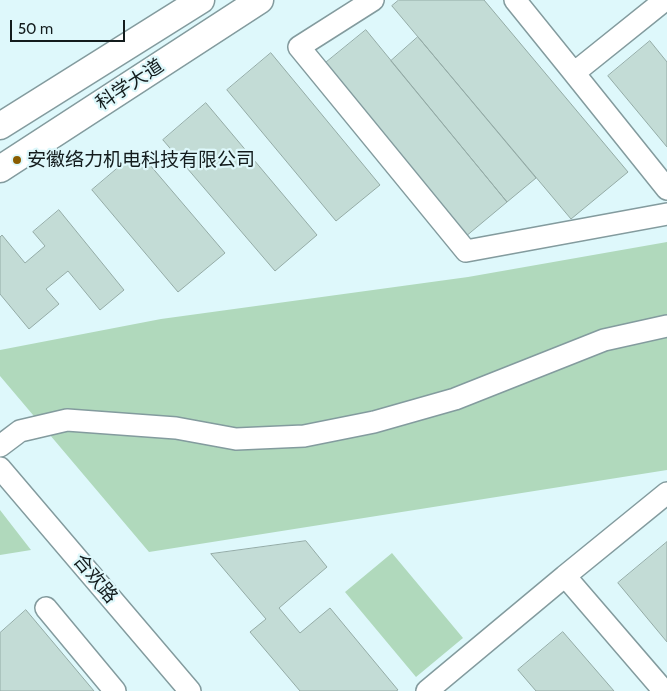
<!DOCTYPE html>
<html>
<head>
<meta charset="utf-8">
<style>
	body { margin:0 }
	#map { position:relative; width:667px; height:691px; overflow:hidden; background:#def8fb; font-family:Cabin,sans-serif }
	canvas { display:block }
	.scale { position:absolute; left:10px; top:20px; width:115px; height:22px; box-sizing:border-box; border:2px solid #131c1d; border-top:0; padding-left:6px; font-size:15px; line-height:18px; white-space:nowrap; color:#131c1d; -webkit-text-stroke:4px #def8fb; paint-order:stroke }
</style>
</head>
<body>
<div id="map">
<canvas width="667" height="691"></canvas>
<div class="scale">50 m</div>
</div>
<script>
const ctx = document.querySelector('canvas').getContext('2d');
ctx.lineJoin = 'round';
function fillPath(path, color) {
  ctx.fillStyle = color;
  ctx.fill(path, 'evenodd');
}
function strokePath(path, color, width, dash) {
  ctx.strokeStyle = color;
  ctx.lineWidth = width;
  ctx.lineCap = dash ? 'butt' : 'round';
  ctx.setLineDash(dash || []);
  ctx.stroke(path);
}
function label(font, color, halo, rows, align = 'center') {
  ctx.font = font + ' Cabin,"Noto Sans SC",sans-serif';
  ctx.lineWidth = 4.5;
  ctx.setLineDash([]);
  ctx.textBaseline = 'middle';
  ctx.strokeStyle = halo;
  ctx.fillStyle = color;
  for (const [text, x, y, turn = 0] of rows) {
    ctx.save();
    ctx.translate(x, y);
    ctx.rotate((+turn || 0) * Math.PI / 180);
    ctx.textAlign = isNaN(turn) ? turn : align;
    if (halo) ctx.strokeText(text, 0, 0);
    ctx.fillText(text, 0, 0);
    ctx.restore();
  }
}
fillPath(new Path2D(`
	M 667,242 L 667,470 L 149,552 L 0,376 L 0,350 L 161,319 L 468,277 Z
	M 0,510 L 31,550 L 0,555 Z
	M 392,553 L 463,638 L 416,677 L 345,592 Z`), '#b0d9bc');
const building = new Path2D(`
	M 399,0 L 484,0 L 628,172 L 571,219 L 392,6 Z
	M 366,30 L 507,202 L 465,237 L 323,65 Z
	M 418,37 L 536,178 L 507,202 L 391,61 Z
	M 650,41 L 667,62 L 667,147 L 608,76 Z
	M 271,53 L 380,185 L 336,221 L 227,90 Z
	M 206,103 L 317,235 L 275,271 L 163,140 Z
	M 138,151 L 225,253 L 178,292 L 92,190 Z
	M 59,210 L 124,290 L 100,310 L 68,271 L 46,289 L 59,304 L 29,329 L 0,294 L 0,237 L 2,235 L 25,263 L 45,246 L 33,232 Z
	M 306,541 L 327,567 L 279,608 L 300,633 L 330,608 L 398,690 L 396,691 L 300,691 L 250,632 L 266,619 L 211,554 Z
	M 667,542 L 667,642 L 618,583 Z
	M 26,610 L 94,691 L 0,691 L 0,633 Z
	M 563,632 L 614,691 L 536,691 L 518,670 Z`);
fillPath(building, '#c3dcd6');
strokePath(building, '#94aba6', 1);
const minor = new Path2D(`
	M 373,0 L 299,47 L 466,251 L 667,214
	M 515,0 L 574,73 L 665,0
	M 574,73 L 667,189
	M 0,446 L 20,431 L 67,420 L 176,428 L 236,439 L 304,436 L 374,422 L 455,399 L 604,340 L 667,326
	M 0,468 L 190,691
	M 565,576 L 667,493
	M 46,608 L 115,691
	M 427,691 L 565,576 L 664,691`);
const major = new Path2D(`
	M 0,126 L 201,0
	M 0,169 L 260,0`);
strokePath(minor, '#839b9e', 24);
strokePath(major, '#839b9e', 29);
strokePath(minor, '#fff', 21);
strokePath(major, '#fff', 26);
for (const [x, y, r, color] of [
	[17,160,5,"#895c00"]
]) {
  const dot = new Path2D();
  dot.arc(x, y, r, 0, 2 * Math.PI);
  ctx.fillStyle = color;
  ctx.fill(dot);
  strokePath(dot, '#def8fb', 2);
}
label('19px', '#131c1d', '#def8fb', [
	["科学大道",130,85,-33],
	["合欢路",95,579,50]
]);
label('19px', '#131c1d', '#def8fb', [
	["安徽络力机电科技有限公司",27,160]
], 'left');
</script>
</body>
</html>
